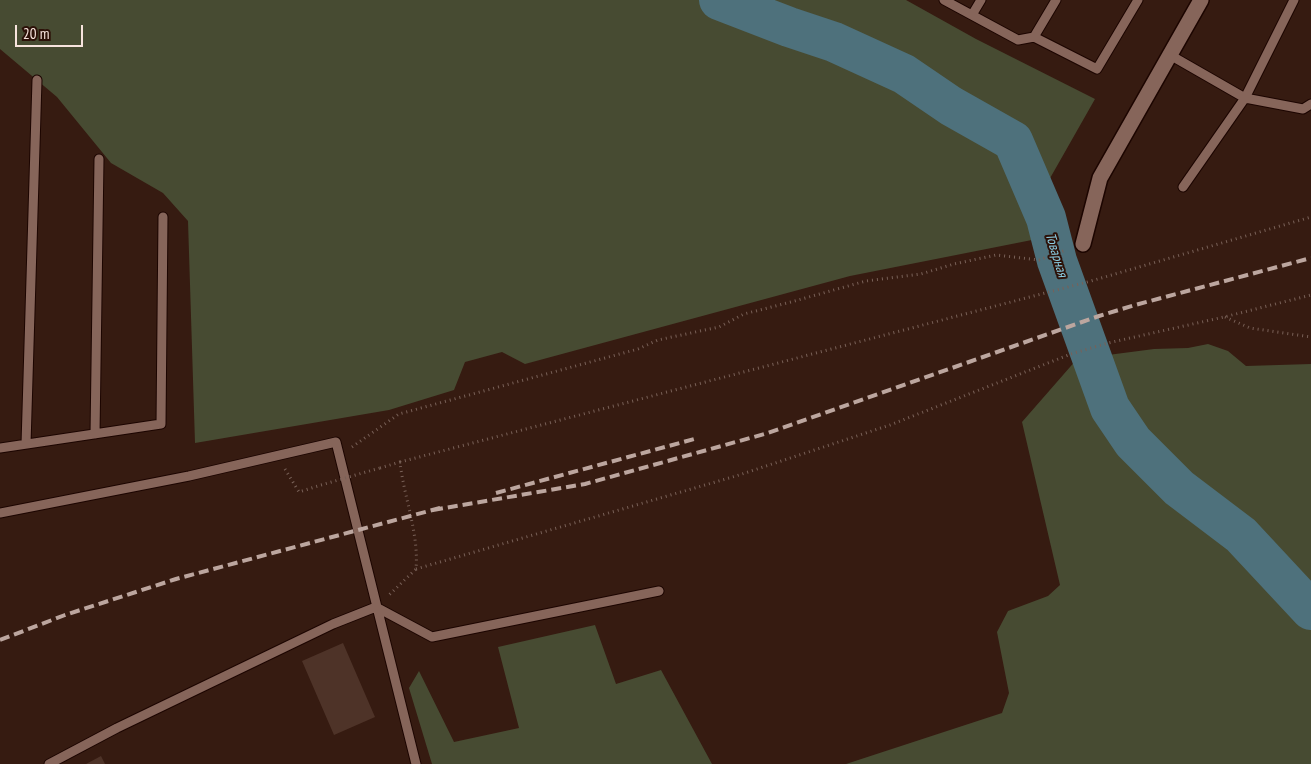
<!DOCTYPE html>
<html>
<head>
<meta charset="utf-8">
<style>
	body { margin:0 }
	#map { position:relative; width:1311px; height:764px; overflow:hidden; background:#361b11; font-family:"PT Sans Narrow",sans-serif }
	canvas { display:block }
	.scale { position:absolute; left:15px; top:25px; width:68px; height:22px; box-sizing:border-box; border:2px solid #f7e3dd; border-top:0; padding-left:6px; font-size:15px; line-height:18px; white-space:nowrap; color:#f7e3dd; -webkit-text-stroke:4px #2c1108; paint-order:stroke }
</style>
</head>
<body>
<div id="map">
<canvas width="1311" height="764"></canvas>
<div class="scale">20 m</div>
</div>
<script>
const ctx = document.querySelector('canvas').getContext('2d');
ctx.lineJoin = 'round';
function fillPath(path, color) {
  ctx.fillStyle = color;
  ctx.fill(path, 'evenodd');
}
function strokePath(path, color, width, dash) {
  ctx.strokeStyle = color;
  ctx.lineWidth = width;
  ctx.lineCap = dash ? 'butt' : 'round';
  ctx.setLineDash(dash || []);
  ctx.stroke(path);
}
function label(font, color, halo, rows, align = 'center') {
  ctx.font = font + ' "PT Sans Narrow",sans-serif';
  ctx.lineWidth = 4;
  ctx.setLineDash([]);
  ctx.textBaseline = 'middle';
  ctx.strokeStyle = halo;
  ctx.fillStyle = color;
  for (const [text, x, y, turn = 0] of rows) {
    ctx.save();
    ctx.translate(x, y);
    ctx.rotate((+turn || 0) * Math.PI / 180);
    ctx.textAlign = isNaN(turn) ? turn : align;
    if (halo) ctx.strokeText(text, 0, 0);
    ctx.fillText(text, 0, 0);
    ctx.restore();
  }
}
fillPath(new Path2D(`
	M 0,0 L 906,0 L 976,39 L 1095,99 L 1049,180 L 1042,238 L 850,276 L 525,364 L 502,352 L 465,362 L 454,390 L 389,410 L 195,443 L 188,221 L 163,193 L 111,163 L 57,97 L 0,49 Z
	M 1208,344 L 1228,351 L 1246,366 L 1311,364 L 1311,764 L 846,764 L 1002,713 L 1009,693 L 997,632 L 1008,611 L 1048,596 L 1060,585 L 1022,422 L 1077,359 L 1154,349 L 1188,348 Z
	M 595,625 L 616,684 L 661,670 L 712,764 L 432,764 L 409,688 L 419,671 L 454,742 L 519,728 L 498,647 Z`), '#474b32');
strokePath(new Path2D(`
	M 719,0 L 789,27 L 834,42 L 904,74 L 951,106 L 1013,141 L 1046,218 L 1057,261 L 1110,408 L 1133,442 L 1179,488 L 1241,535 L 1311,610`), '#4e717c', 40);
fillPath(new Path2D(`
	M 343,643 L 375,717 L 334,735 L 302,661 Z
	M 101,756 L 105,764 L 86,764 Z`), '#4e3328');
const lane = new Path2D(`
	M 944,0 L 1018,40 L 1034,37 L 1097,69 L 1138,0
	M 972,15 L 981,0
	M 1034,37 L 1056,0
	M 1170,55 L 1245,98 L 1294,0
	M 1183,187 L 1245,98 L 1303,109 L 1311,104
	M 95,434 L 99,159
	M 26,444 L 37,80
	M 0,448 L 161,424 L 163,217
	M 0,513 L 189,476 L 336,442 L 416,764
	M 49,764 L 117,728 L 333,624 L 376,607 L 432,637 L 659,591`);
const street = new Path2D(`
	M 1083,244 L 1100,178 L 1201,0`);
strokePath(lane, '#1c0500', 11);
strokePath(street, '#1c0500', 18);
strokePath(new Path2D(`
	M 1225,317 L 1250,328 L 1311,337
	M 352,447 L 399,414 L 638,349 L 658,340 L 719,327 L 744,314 L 791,302 L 866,281 L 921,274 L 954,264 L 996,255 L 1039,260 L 1066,250
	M 400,462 L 1091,281 L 1311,217
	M 380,468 L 400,462 C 404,498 419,533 416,569 L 389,595
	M 285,469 L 299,492 L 321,485
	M 416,569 L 736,476 L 890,425 L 1071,354 L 1108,343 L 1224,317 L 1311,295`), '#796158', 3, [1, 4]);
strokePath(lane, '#86655a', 9);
strokePath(street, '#86655a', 15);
strokePath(new Path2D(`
	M 496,493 L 698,438
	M 433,510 L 585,484 L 768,433 L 1099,316 L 1135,305 L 1311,258
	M 0,640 L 65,615 L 176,579 L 440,508`), '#bca69f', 4, [10, 5]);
strokePath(new Path2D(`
	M 321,485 L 380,468`), '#796158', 3, [1, 4]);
label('italic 14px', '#8bcde3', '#2c1108', [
	["Товарная",1056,255,73]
]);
</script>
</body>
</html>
